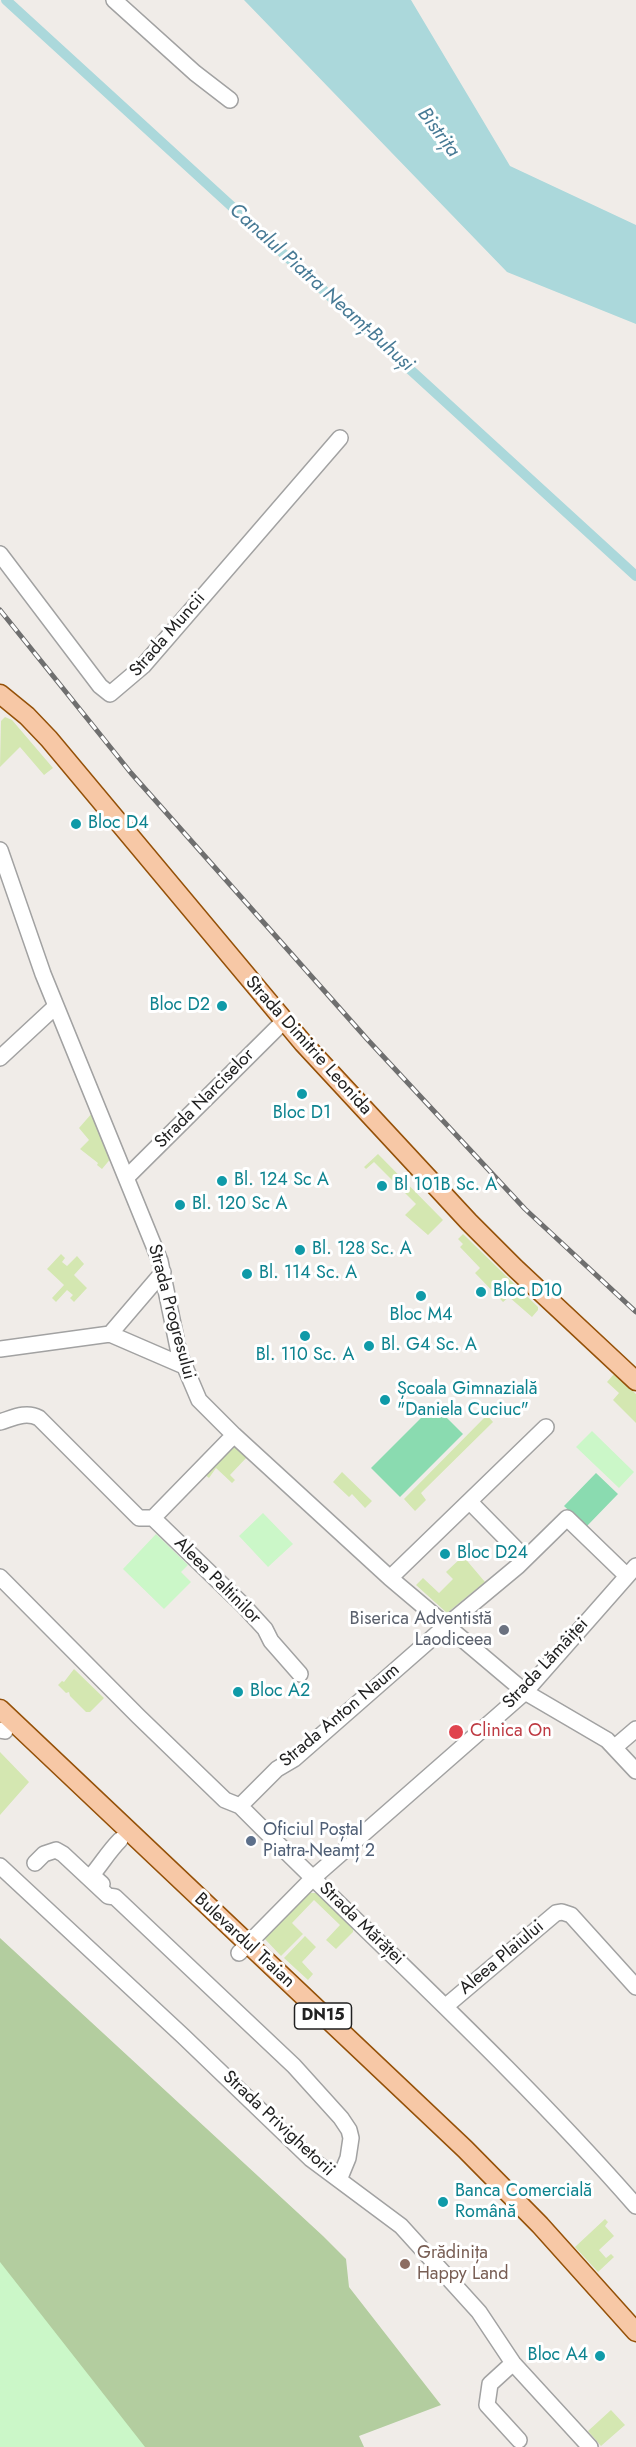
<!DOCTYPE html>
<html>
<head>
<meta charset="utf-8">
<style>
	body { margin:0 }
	canvas { display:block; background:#f0ece8 }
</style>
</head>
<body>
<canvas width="636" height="2447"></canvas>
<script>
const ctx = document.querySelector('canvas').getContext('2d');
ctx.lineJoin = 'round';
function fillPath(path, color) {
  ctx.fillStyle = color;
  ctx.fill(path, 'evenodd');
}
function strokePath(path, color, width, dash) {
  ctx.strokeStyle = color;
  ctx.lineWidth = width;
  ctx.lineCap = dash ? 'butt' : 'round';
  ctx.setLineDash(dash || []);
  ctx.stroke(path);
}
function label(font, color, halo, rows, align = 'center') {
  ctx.font = font + ' Jost,sans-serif';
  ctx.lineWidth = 6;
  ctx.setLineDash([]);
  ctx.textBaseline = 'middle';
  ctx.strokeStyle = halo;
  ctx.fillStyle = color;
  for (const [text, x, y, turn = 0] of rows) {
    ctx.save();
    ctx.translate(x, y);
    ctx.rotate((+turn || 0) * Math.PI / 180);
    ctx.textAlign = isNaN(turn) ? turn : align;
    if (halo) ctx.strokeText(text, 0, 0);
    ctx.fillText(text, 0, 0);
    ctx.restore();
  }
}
fillPath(new Path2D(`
	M 5,717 L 12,720 L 53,768 L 44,775 L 20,747 L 0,767 L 1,721 Z
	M 93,1112 L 112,1157 L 102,1169 L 97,1165 L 98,1163 L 80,1149 L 89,1140 L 79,1128 Z
	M 378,1154 L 443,1220 L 428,1235 L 405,1215 L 416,1204 L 374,1162 L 366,1169 L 364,1167 Z
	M 463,1234 L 538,1307 L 538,1310 L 532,1317 L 509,1297 L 503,1302 L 475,1273 L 480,1268 L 460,1247 L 463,1244 L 458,1239 Z
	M 61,1254 L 65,1258 L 62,1262 L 67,1266 L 77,1256 L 84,1264 L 74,1275 L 87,1288 L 74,1302 L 70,1298 L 73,1295 L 67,1290 L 56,1302 L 52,1298 L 64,1285 L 47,1269 Z
	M 614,1374 L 636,1394 L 636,1423 L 613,1400 L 619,1393 L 607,1382 Z
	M 487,1415 L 493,1422 L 421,1493 L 426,1500 L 415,1511 L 404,1499 Z
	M 233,1445 L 247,1457 L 230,1475 L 235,1480 L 232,1483 L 216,1468 L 209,1478 L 204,1474 Z
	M 342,1472 L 372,1501 L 365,1508 L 352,1494 L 349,1497 L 333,1482 Z
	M 463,1556 L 485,1582 L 447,1613 L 416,1585 L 423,1578 L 439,1593 L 453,1579 L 446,1572 Z
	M 74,1669 L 104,1698 L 90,1712 L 86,1712 L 70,1696 L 69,1692 L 66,1693 L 58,1685 L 62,1681 L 64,1682 Z
	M 0,1752 L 29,1782 L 0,1815 Z
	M 310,1893 L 317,1893 L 353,1929 L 353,1932 L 336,1949 L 326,1940 L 340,1925 L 314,1900 L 292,1923 L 303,1934 L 281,1956 L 264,1938 Z
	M 305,1936 L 316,1947 L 302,1962 L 313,1974 L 308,1980 L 284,1958 Z
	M 605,2219 L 608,2222 L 605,2226 L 614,2236 L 599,2250 L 606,2258 L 611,2254 L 614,2257 L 598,2272 L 575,2247 Z
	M 611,2410 L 625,2425 L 601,2446 L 588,2431 Z`), '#d4e7b1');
fillPath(new Path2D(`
	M 0,1938 L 323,2236 L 346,2259 L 349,2287 L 441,2405 L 359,2436 L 364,2447 L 0,2447 Z`), '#b3cd9f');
fillPath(new Path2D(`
	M 592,1431 L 634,1472 L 619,1488 L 576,1447 Z
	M 263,1513 L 293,1544 L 268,1567 L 239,1536 Z
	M 156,1534 L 188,1565 L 181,1572 L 191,1582 L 164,1609 L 123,1569 Z
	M 0,2262 L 145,2447 L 0,2447 Z`), '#cbf7c8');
fillPath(new Path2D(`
	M 434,1405 L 463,1434 L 400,1497 L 371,1468 Z
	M 596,1473 L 618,1494 L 586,1527 L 564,1506 Z`), '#8adbb0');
fillPath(new Path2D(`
	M 244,0 L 411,0 L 510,166 L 636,225 L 636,324 L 507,272 Z`), '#abd8db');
strokePath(new Path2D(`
	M 6,0 L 636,576`), '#abd8db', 10);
const minor = new Path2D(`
	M 114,0 L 195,73 L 230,100
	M 0,554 L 100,686 L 110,694 L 143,666 L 340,438
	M 0,850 L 43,974 L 160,1261 L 179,1353 L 199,1400 L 234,1435 L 390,1578 L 525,1692 L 607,1740 L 636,1771
	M 0,1058 L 56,1006
	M 127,1177 L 284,1021
	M 110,1334 L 163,1272
	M 0,1349 L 110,1334 L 184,1366
	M 0,1422 C 13,1418 26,1411 39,1418 L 139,1518 L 153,1518 L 243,1605 L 265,1629 L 271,1641 L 300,1674
	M 470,1502 L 525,1558
	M 153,1518 L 234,1435
	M 0,1577 L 138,1716 L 225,1800 L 240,1806 C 372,1939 512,2064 636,2206
	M 390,1578 L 546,1427
	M 0,1730 L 5,1731
	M 615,1747 L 636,1729
	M 240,1806 L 277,1769 L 294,1759 L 447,1625 L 518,1566 L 567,1518 L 627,1576
	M 35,1863 L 44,1854 L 56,1850 L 63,1854 L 108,1896 L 115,1897 L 294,2066 L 341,2118 L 349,2130 L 351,2138 L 348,2158 L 339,2180
	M 0,1866 L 183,2036 L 311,2159 L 401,2226 L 479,2312 L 513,2363 L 590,2447
	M 102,1884 L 92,1875 C 102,1863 109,1851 120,1840
	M 239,1953 L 314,1877 L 525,1692 L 636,1566
	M 446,2006 L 556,1913 L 562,1912 L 571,1915 L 636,1987
	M 513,2363 L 490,2384 L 487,2405 L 519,2440`);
const major = new Path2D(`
	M 0,694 L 27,716 L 49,739 L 303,1043 L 469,1222 L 515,1268 L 636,1381
	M 0,1709 L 465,2149 L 540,2225 L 636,2332`);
strokePath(minor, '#a2a2a2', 18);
strokePath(major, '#955108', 21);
strokePath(minor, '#fff', 15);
strokePath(major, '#f7c8a6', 18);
const rail = new Path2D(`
	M 0,610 L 131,773 L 367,1039 L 525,1209 L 636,1312`);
strokePath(rail, '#6f6f6f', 5);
strokePath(rail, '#fff', 3, [9]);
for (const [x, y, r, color] of [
	[76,824,6,"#0f9aa8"],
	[222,1006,6,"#0f9aa8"],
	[302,1094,6,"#0f9aa8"],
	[222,1181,6,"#0f9aa8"],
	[382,1186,6,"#0f9aa8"],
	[180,1205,6,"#0f9aa8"],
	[300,1250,6,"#0f9aa8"],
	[247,1274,6,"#0f9aa8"],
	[481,1292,6,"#0f9aa8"],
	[421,1296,6,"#0f9aa8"],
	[305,1336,6,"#0f9aa8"],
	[369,1346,6,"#0f9aa8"],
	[385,1400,6,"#0f9aa8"],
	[445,1554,6,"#0f9aa8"],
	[504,1630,6,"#6b7280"],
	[238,1692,6,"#0f9aa8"],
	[456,1732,8,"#e0444e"],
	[251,1841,6,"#5c6f8a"],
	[443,2202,6,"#0f9aa8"],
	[405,2264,6,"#8d6e63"],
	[600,2356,6,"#0f9aa8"]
]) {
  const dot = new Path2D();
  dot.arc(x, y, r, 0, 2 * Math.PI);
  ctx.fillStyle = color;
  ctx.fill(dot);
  strokePath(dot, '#fff', 2);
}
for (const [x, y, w] of [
	[323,2016,57]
]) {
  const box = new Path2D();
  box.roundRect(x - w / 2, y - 13, w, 26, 4.5);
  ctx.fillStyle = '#fff';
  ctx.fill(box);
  strokePath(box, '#212121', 1.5);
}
label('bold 16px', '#212121', null, [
	["DN15",323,2016]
]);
label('18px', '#212121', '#fff', [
	["Strada Muncii",168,635,-49],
	["Strada Dimitrie Leonida",308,1046,48],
	["Strada Narciselor",205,1099,-45],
	["Strada Progresului",171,1312,75],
	["Aleea Paltinilor",217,1581,45],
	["Strada Lămâiței",546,1664,-47],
	["Strada Anton Naum",340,1716,-40],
	["Strada Mărăței",361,1924,44],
	["Bulevardul Traian",244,1941,43],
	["Aleea Plaiului",502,1958,-40],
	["Strada Privighetorii",278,2124,43]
]);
label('18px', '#0d838f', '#fff', [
	["Bloc D4",88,824],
	["Bloc D2",210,1006,"right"],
	["Bloc D1",302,1114,"center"],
	["Bl. 124 Sc A",234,1181],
	["Bl 101B Sc. A",394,1186],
	["Bl. 120 Sc A",192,1205],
	["Bl. 128 Sc. A",312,1250],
	["Bl. 114 Sc. A",259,1274],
	["Bloc D10",493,1292],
	["Bloc M4",421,1316,"center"],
	["Bl. G4 Sc. A",381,1346],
	["Bl. 110 Sc. A",305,1356,"center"],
	["Școala Gimnazială",397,1390],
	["\"Daniela Cuciuc\"",397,1411],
	["Bloc D24",457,1554],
	["Bloc A2",250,1692],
	["Banca Comercială",455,2192],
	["Română",455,2213],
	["Bloc A4",588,2356,"right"]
], 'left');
label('18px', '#5b616d', '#fff', [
	["Biserica Adventistă",492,1620],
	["Laodiceea",492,1641]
], 'right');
label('18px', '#be3a42', '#fff', [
	["Clinica On",470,1732]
], 'left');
label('18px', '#4e5e75', '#fff', [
	["Oficiul Poștal",263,1831],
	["Piatra-Neamț 2",263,1852]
], 'left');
label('18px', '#785e54', '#fff', [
	["Grădinița",417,2254],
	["Happy Land",417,2275]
], 'left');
label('italic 20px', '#477a95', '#fff', [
	["Bistrița",438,133,53],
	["Canalul Piatra Neamț-Buhuși",321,288,42]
]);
</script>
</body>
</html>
